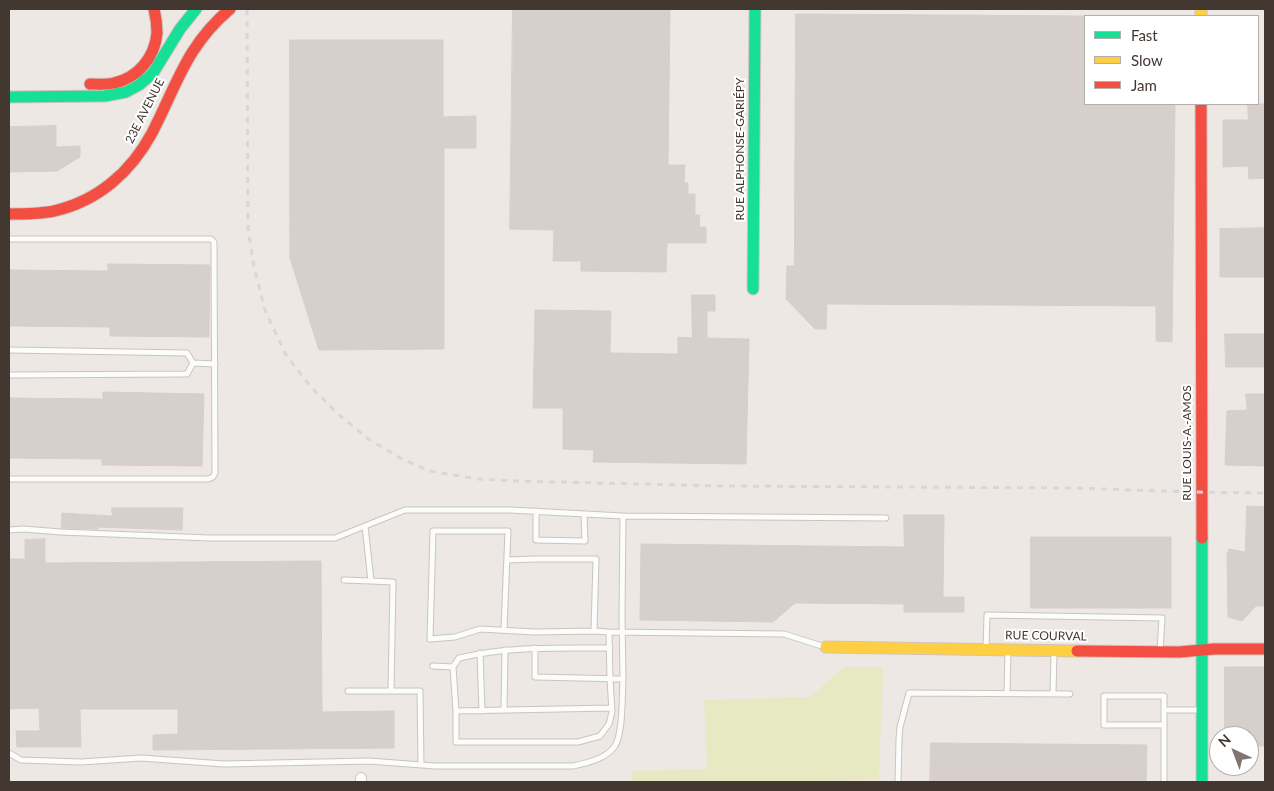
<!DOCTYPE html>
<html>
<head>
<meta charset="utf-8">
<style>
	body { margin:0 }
	#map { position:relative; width:1274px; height:791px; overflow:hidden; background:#eee8e5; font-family:Lato,sans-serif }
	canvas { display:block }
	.frame { position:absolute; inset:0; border:10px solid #433732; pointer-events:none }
	.legend { position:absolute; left:1084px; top:15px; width:175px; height:90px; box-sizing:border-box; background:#fff; border:1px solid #b4afad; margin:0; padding:6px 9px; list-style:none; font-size:15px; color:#433732 }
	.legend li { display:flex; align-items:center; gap:10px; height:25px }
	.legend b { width:25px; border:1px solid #b4afad }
	.north { position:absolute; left:1209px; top:726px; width:50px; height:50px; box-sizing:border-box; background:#fff; border:1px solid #b4afad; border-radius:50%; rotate:317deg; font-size:14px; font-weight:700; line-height:20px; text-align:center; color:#433732 }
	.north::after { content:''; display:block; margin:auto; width:18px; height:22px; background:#7f7571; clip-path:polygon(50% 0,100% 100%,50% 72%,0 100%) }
</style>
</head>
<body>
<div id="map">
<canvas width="1274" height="791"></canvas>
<div class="frame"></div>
<ul class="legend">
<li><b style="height:6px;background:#16e098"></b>Fast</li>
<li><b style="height:6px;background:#ffcf43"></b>Slow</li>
<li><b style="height:6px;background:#f24e42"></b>Jam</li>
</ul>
<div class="north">N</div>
</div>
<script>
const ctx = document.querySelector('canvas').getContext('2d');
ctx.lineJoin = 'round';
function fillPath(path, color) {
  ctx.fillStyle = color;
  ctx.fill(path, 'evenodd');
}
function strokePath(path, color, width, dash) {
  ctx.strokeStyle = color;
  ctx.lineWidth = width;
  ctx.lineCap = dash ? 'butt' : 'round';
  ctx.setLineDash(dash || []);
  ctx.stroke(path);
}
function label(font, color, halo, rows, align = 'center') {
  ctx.font = font + ' Lato,sans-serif';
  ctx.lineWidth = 4;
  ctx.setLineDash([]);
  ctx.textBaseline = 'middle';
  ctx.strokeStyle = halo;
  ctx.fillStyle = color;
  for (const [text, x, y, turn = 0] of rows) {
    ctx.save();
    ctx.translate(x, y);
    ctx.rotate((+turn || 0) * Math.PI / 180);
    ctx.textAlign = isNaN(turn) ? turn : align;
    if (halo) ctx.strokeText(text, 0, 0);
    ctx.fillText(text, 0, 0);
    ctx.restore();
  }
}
fillPath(new Path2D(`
	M 845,667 L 883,667 L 879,780 L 771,782 L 632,782 L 631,771 L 707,769 L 704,700 L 810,697 Z`), '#e7e9c3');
const building = new Path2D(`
	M 513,9 L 670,9 L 668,165 L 685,165 L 684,183 L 688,183 L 688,194 L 695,194 L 695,215 L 700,215 L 699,227 L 706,227 L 706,243 L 667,243 L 666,272 L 581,271 L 581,261 L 553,261 L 554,230 L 510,229 Z
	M 796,14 L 1085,16 L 1085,104 L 1175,104 L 1172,342 L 1156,341 L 1156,306 L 827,304 L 826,329 L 815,329 L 786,299 L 787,266 L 794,266 Z
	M 290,40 L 443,40 L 443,117 L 476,116 L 476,148 L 444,148 L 444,349 L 319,350 L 290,258 Z
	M 1248,104 L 1265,104 L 1265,178 L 1249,179 L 1248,166 L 1223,167 L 1223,120 L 1248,120 Z
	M 56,126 L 56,147 L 80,146 L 80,157 L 57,171 L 9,172 L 9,127 Z
	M 1265,228 L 1265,277 L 1220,277 L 1220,229 Z
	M 108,264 L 210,265 L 209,337 L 110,336 L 110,327 L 9,326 L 9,270 L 108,271 Z
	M 692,295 L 715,295 L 715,311 L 707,311 L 707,338 L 749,339 L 746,464 L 593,462 L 594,450 L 563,449 L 563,408 L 533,408 L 535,310 L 611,311 L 610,353 L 678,354 L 678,337 L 692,338 Z
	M 1225,334 L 1265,334 L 1265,367 L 1226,367 Z
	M 103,392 L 204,394 L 202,466 L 102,465 L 102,459 L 9,458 L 9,398 L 103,399 Z
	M 1246,394 L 1265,394 L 1265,466 L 1225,465 L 1227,411 L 1247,410 Z
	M 1247,506 L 1265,507 L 1265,606 L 1256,606 L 1242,621 L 1228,617 L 1227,555 L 1229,549 L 1245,552 Z
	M 112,508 L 183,508 L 182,530 L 99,527 L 98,529 L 61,528 L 62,513 L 112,516 Z
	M 904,515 L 944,515 L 943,597 L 964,597 L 964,612 L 904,612 L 904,604 L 795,603 L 773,622 L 640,620 L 641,544 L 904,547 Z
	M 1031,537 L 1171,537 L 1171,608 L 1031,608 Z
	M 45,539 L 45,563 L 321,561 L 322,712 L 394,711 L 394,748 L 153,750 L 153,735 L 178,734 L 178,709 L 80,709 L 81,747 L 17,747 L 16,731 L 40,731 L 39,708 L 9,709 L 9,559 L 25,559 L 25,540 Z
	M 1225,667 L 1265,667 L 1265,746 L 1249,746 L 1249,736 L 1225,736 Z
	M 931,743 L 1147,745 L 1146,782 L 930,782 Z`);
fillPath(building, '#d6cfcc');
strokePath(building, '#d6cecb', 1);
const lane = new Path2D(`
	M 9,239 L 211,239 L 214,242 L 215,473 L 213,477 L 208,479 L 9,479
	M 9,350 L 187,353 L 193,363 L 215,364
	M 9,375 L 187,374 L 193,363
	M 536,511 L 536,540 L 585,541 L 584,514
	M 623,516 L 886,518
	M 365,526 L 371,581 L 393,582 L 391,691
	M 9,530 L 23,529 L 61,532 L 209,538 L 335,538 L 405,510 L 510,510 L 623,516 L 622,618 L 623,679 L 535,677 L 535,648
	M 507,560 L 536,559 L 596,559 L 594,631
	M 344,580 L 371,581
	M 504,629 L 508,531 L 433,531 L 430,639 L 455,637 L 480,629 L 534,632 L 594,631 L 609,632 L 784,634 L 825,647
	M 609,632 L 610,679 L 612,712 L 609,724 L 600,736 L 578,742 L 456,742 L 456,711 L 453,667 L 459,658 C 508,646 560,648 610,648
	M 986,649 L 987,615 L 1162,618 L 1160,651
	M 480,653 L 482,711
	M 433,666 L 453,667
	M 348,691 L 420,691 L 421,765
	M 1007,694 L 1008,650
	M 1053,694 L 1054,651
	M 504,710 L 505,650
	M 1164,710 L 1164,725
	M 456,711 L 611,708
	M 9,753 L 21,760 L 81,762 L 141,758 L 224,764 L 369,761 L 435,766 L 573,766 C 587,763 606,759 615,746 C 623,733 622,696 623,679
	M 898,782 L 899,739 L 900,727 L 909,693 L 1070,694
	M 1164,782 L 1164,725 L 1104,725 L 1104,696 L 1164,696 L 1164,710 L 1202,710`);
const street = new Path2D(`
	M 361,782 L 361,778`);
const fast = new Path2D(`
	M 9,97 L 105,96 L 126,92 L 139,85 L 153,73 L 180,29 L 196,9
	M 753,289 L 755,9
	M 1202,538 L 1202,782`);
const slow = new Path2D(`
	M 1201,9 L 1201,16
	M 826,647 L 1077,651`);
const jam = new Path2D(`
	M 90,84 C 98,84 106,85 114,83 C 138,78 155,57 157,33 C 157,25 156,17 154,9
	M 1201,104 L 1202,538
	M 9,214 C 24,214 40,214 54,211 C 98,201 131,172 152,133 C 177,85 186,46 230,9
	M 1077,651 L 1179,652 L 1214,649 L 1265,649`);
strokePath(lane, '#cac4c1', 7);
strokePath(street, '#cac4c1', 12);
strokePath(fast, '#cfc4bd', 13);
strokePath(slow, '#cfc4bd', 13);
strokePath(jam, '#cfc4bd', 13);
strokePath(lane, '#fcfcfb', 5);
strokePath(street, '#fcfcfb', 10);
strokePath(fast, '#16e098', 11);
strokePath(slow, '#ffcf43', 11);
strokePath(jam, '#f24e42', 11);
strokePath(new Path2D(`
	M 247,9 L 248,228 L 254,267 L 265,310 L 286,355 L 310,386 L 339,415 L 370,440 L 402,459 L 430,471 L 478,479 L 517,481 L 719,486 L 1075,488 L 1191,492 L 1265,493`), '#d8d7d7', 3, [6, 6]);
label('12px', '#433732', '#fff', [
	["23E AVENUE",145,111,-63],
	["RUE ALPHONSE-GARIÉPY",740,149,-90],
	["RUE LOUIS-A.-AMOS",1187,443,-90],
	["RUE COURVAL",1046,636,1]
]);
</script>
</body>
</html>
